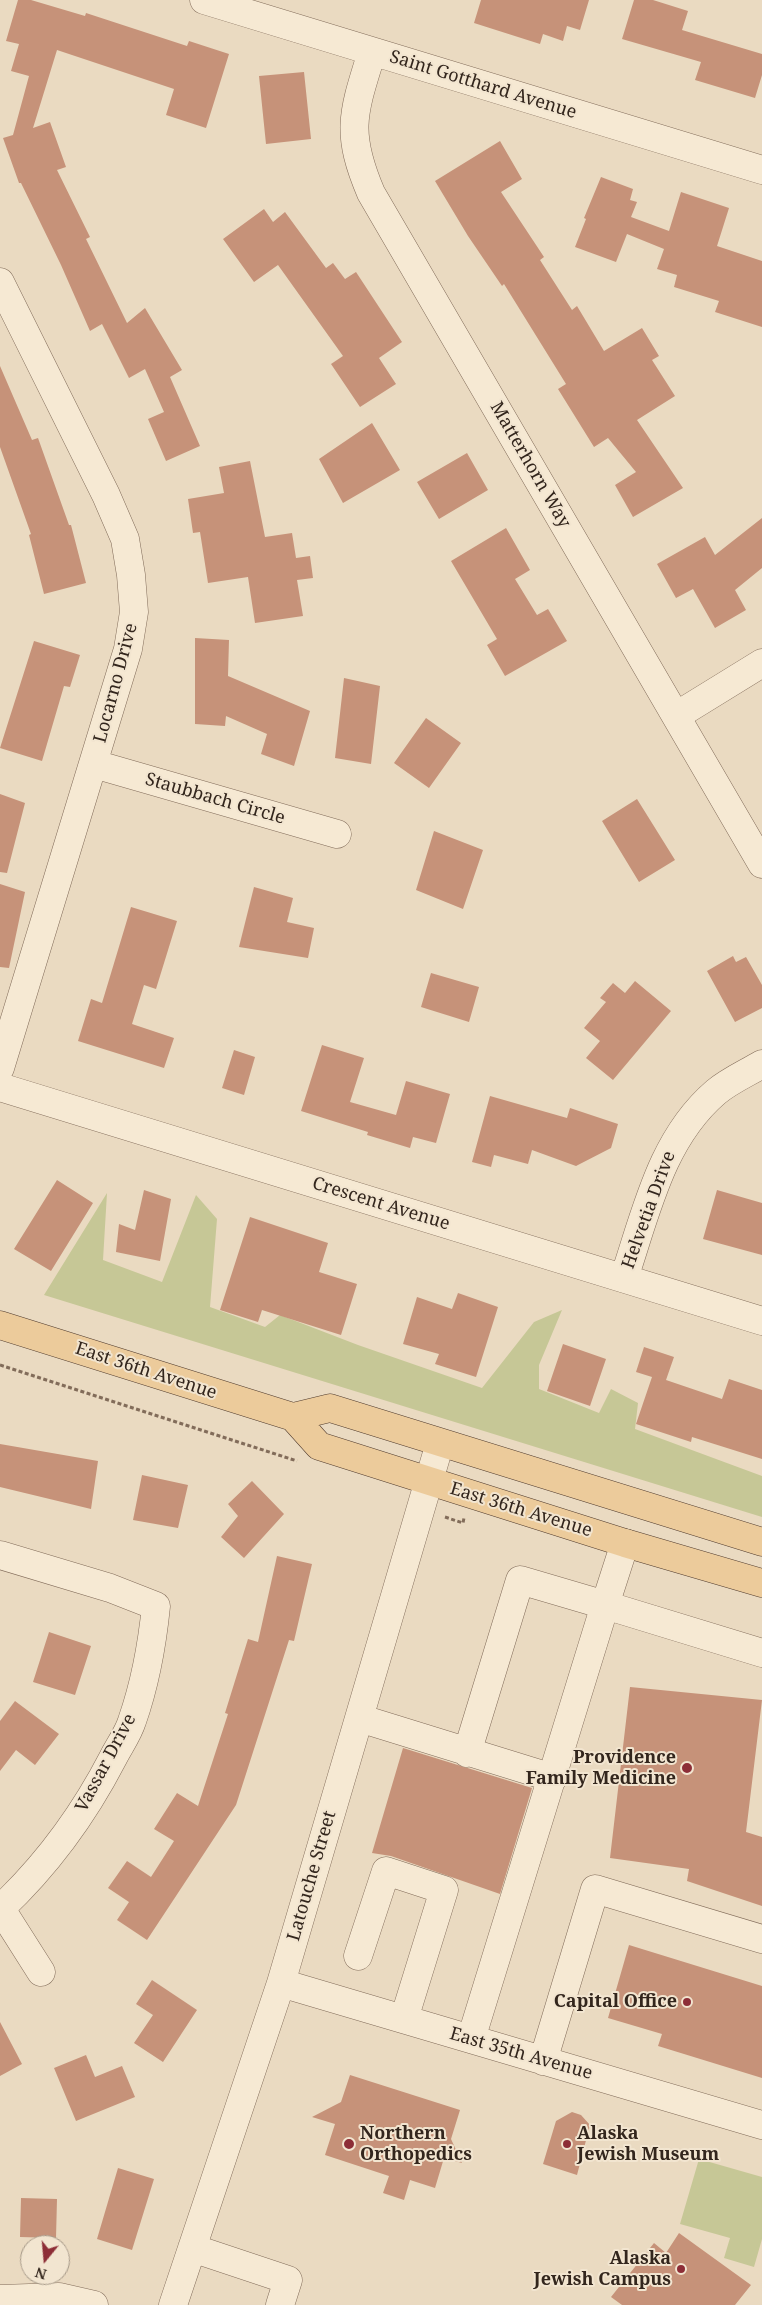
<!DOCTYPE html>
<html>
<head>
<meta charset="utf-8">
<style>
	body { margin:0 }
	#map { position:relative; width:762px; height:2305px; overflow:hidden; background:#eadac1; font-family:"Noto Serif",serif }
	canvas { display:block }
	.north { position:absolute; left:20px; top:2235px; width:50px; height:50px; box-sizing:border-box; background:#f2e5d0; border:1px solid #a69988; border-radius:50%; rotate:197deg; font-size:14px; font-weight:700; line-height:20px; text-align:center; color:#33261d }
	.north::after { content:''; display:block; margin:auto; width:18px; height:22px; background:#8d2e37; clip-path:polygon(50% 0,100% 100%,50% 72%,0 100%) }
</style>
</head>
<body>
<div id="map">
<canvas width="762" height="2305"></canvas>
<div class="north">N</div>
</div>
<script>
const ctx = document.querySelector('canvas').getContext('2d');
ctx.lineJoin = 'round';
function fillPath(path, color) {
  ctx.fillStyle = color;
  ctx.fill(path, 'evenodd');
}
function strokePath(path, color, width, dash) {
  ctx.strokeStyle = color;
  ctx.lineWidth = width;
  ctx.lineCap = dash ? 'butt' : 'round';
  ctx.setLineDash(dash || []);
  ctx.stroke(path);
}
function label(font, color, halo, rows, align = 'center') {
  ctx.font = font + ' "Noto Serif",serif';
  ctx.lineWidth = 4;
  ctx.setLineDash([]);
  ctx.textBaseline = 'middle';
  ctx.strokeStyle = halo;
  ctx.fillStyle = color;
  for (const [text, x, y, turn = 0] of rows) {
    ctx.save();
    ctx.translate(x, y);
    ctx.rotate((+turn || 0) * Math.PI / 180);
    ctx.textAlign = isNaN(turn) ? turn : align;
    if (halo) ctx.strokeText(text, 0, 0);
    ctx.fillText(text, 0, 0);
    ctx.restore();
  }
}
fillPath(new Path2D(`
	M 107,1193 L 103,1260 L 162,1282 L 196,1195 L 217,1219 L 210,1307 L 265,1327 L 280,1315 L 358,1345 L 482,1388 L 534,1322 L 562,1310 L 539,1365 L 539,1389 L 599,1413 L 611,1389 L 638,1403 L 635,1429 L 762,1476 L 762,1517 L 44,1295 Z
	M 699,2159 L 762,2177 L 762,2239 L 754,2267 L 724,2258 L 730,2238 L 680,2224 Z`), '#c6c796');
fillPath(new Path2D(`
	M 18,0 L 31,0 L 85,16 L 86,13 L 187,46 L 189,41 L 229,54 L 206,128 L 166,115 L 174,89 L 57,50 L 33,128 L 50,122 L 66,167 L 57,170 L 90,237 L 86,239 L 127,323 L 145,308 L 182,370 L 170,377 L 200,446 L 166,461 L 148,419 L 164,412 L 145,369 L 129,378 L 102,324 L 90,331 L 61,265 L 21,183 L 19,183 L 3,138 L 13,135 L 29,76 L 11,71 L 19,44 L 6,41 Z
	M 481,0 L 589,0 L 580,30 L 567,26 L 563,41 L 543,34 L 540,44 L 474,23 Z
	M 634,0 L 653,0 L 688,11 L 682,30 L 762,54 L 762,75 L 755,98 L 695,80 L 701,62 L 622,39 Z
	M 304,72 L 311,139 L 266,144 L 259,76 Z
	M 500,141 L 522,179 L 501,192 L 544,257 L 540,260 L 572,310 L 577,306 L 604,351 L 642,328 L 659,356 L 652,360 L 675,396 L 637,420 L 683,488 L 633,517 L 615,485 L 636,472 L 608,438 L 594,447 L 558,389 L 566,384 L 504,284 L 502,286 L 468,236 L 435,181 Z
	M 601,177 L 633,189 L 630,200 L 637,202 L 631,217 L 669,231 L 681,192 L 729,208 L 717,246 L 762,261 L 762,327 L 715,312 L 719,301 L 674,287 L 677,275 L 657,269 L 664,249 L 627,234 L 616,262 L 575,247 L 586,219 L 584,218 Z
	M 264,209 L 273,222 L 285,212 L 326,268 L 333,263 L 345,279 L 356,272 L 402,342 L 379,358 L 396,384 L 360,407 L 331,364 L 343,356 L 278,265 L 254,282 L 223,239 Z
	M 0,366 L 32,440 L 38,438 L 69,525 L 71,525 L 86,583 L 44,594 L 29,535 L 31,534 L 0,447 Z
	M 372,423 L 400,470 L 343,503 L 319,459 Z
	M 467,453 L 488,490 L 439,519 L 417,482 Z
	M 250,461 L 265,537 L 292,533 L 296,558 L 310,556 L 313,578 L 297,580 L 303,616 L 255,623 L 248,577 L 208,583 L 200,532 L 193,533 L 188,499 L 224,493 L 219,467 Z
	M 762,518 L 762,568 L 735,590 L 746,610 L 715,628 L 693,589 L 676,598 L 657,564 L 705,537 L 715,555 Z
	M 506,528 L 530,570 L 515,579 L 537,615 L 548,609 L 567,641 L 505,676 L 487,645 L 497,639 L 451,561 Z
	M 195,638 L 229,640 L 228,676 L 310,711 L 294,766 L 261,754 L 267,734 L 226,716 L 225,726 L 195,724 Z
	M 34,641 L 80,655 L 70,687 L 64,686 L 42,761 L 0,748 Z
	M 344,678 L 380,686 L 371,764 L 335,758 Z
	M 426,718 L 461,743 L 429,788 L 394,763 Z
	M 0,794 L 25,803 L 7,873 L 0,872 Z
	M 637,799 L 675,860 L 639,882 L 602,821 Z
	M 434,831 L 483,850 L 463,909 L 416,890 Z
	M 0,884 L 25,892 L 9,968 L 0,967 Z
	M 254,887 L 293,898 L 287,922 L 314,928 L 308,958 L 239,947 Z
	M 131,907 L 177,921 L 156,989 L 144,985 L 132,1024 L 174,1038 L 164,1068 L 78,1041 L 91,999 L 102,1003 Z
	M 733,956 L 736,962 L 746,957 L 762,985 L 762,1008 L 735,1022 L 707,971 Z
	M 431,973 L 479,987 L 469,1022 L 421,1007 Z
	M 635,981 L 671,1011 L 613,1080 L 586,1058 L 600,1041 L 584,1028 L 606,1002 L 600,998 L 613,983 L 625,993 Z
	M 322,1045 L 364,1058 L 350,1102 L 396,1115 L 406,1081 L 450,1094 L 436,1143 L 413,1137 L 410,1148 L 367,1135 L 368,1132 L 301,1111 Z
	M 234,1050 L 255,1057 L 244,1095 L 222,1088 Z
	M 490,1096 L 567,1118 L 570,1108 L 618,1124 L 611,1148 L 576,1166 L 532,1150 L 528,1164 L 494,1155 L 491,1167 L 472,1162 Z
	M 57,1180 L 93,1203 L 51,1271 L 14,1249 Z
	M 144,1190 L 171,1199 L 160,1261 L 116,1252 L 119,1224 L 135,1230 Z
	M 717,1190 L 762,1203 L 762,1255 L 703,1239 Z
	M 250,1217 L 328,1243 L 319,1272 L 357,1284 L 341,1335 L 262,1310 L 258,1322 L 220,1310 Z
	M 458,1293 L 498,1307 L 476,1377 L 435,1364 L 439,1354 L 403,1344 L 417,1297 L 452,1309 Z
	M 563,1344 L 606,1359 L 590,1406 L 547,1391 Z
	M 644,1347 L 674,1357 L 666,1380 L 722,1399 L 729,1379 L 762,1390 L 762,1459 L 692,1437 L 691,1442 L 636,1424 L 652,1377 L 636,1372 Z
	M 0,1444 L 98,1461 L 91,1509 L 0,1487 Z
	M 142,1475 L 188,1485 L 178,1528 L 133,1520 Z
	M 252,1481 L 284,1514 L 244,1558 L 221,1537 L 238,1516 L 228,1504 Z
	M 277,1556 L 312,1564 L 294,1641 L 289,1640 L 236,1805 L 147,1940 L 117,1920 L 129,1902 L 108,1888 L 127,1861 L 151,1877 L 174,1841 L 154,1829 L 177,1793 L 198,1806 L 228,1714 L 225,1713 L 248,1639 L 258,1642 Z
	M 49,1632 L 91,1646 L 75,1695 L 33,1682 Z
	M 630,1687 L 762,1700 L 746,1832 L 762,1837 L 762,1906 L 687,1881 L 689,1869 L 610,1858 Z
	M 15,1701 L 59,1734 L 35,1765 L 16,1750 L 0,1771 L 0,1721 Z
	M 403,1748 L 532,1788 L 500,1894 L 391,1856 L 372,1853 Z
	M 629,1945 L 762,1986 L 762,2078 L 658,2046 L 662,2034 L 608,2018 Z
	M 152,1980 L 197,2010 L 163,2062 L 134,2043 L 153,2015 L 136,2004 Z
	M 0,2022 L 22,2064 L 0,2076 Z
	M 86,2055 L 95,2077 L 122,2066 L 135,2097 L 76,2121 L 54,2068 Z
	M 350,2075 L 460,2110 L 451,2139 L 462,2163 L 444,2158 L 435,2188 L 410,2180 L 404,2200 L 383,2193 L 389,2176 L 325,2155 L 335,2124 L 312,2117 L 341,2102 Z
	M 572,2112 L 581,2115 L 590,2125 L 577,2175 L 543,2164 L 556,2121 Z
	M 118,2168 L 154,2179 L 132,2250 L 97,2239 Z
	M 21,2198 L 57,2199 L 56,2238 L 20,2237 Z
	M 679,2233 L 751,2285 L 735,2305 L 622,2305 L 611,2297 L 654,2243 L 666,2253 Z`), '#c69279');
const minor = new Path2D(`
	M 204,0 L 762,170
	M 372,52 C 353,113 345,132 371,193 L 762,864
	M 0,282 L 106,495 L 125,539 L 131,575 L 134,612 L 128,649 L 0,1068
	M 676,716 L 762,663
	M 94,764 L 337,834
	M 0,1087 L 762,1321
	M 624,1278 C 646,1213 661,1139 716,1092 C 729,1081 747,1073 762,1064
	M 625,1543 L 605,1605 L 762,1653
	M 0,1555 L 110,1588 L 156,1606 C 152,1646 145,1684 132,1721 C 128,1734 119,1746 113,1758 C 84,1814 46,1866 0,1909
	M 359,1718 L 553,1778
	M 467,1753 L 520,1580 L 605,1605 L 471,2039
	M 1,1909 L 41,1972
	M 358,1956 L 386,1871 L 444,1890 L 404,2019
	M 281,1983 L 762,2125
	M 543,2061 L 595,1889 L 762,1939
	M 192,2248 L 288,2280 L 280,2305
	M 0,2299 L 59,2297 L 94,2305
	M 173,2305 L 281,1983 L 440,1443`);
const major = new Path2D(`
	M 0,1325 L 293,1417 L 319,1446 L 625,1543 L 762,1583
	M 293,1417 L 330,1408 L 762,1542`);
strokePath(minor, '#826c5a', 29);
strokePath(major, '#503b2e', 29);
strokePath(new Path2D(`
	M 0,1365 L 297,1461
	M 445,1517 L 463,1523 L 464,1518`), '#826c5a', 3, [4, 2.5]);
strokePath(minor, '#f6e9d3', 28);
strokePath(major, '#eccb9b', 28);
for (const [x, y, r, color] of [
	[687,1768,6,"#8d2e37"],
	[687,2002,5,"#8d2e37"],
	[349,2144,6,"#8d2e37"],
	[567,2144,5,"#8d2e37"],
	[681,2269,5,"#8d2e37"]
]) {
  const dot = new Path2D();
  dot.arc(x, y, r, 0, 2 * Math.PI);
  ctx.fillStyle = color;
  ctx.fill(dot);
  strokePath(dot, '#f2e5d0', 2);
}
label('18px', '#33261d', '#f2e5d0', [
	["Saint Gotthard Avenue",483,85,17],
	["Matterhorn Way",530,465,60],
	["Locarno Drive",116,683,-75],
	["Staubbach Circle",215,799,16],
	["Crescent Avenue",381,1204,17],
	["Helvetia Drive",649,1210,-70],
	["East 36th Avenue",146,1371,18],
	["East 36th Avenue",521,1510,17],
	["Vassar Drive",106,1763,-62],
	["Latouche Street",312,1876,-74],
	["East 35th Avenue",521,2054,16]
]);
label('bold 18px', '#33261d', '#f2e5d0', [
	["Providence",676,1758],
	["Family Medicine",676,1779],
	["Capital Office",677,2002],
	["Northern",360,2134,"left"],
	["Orthopedics",360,2155,"left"],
	["Alaska",577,2134,"left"],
	["Jewish Museum",577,2155,"left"],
	["Alaska",671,2259],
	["Jewish Campus",671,2280]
], 'right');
</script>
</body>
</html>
